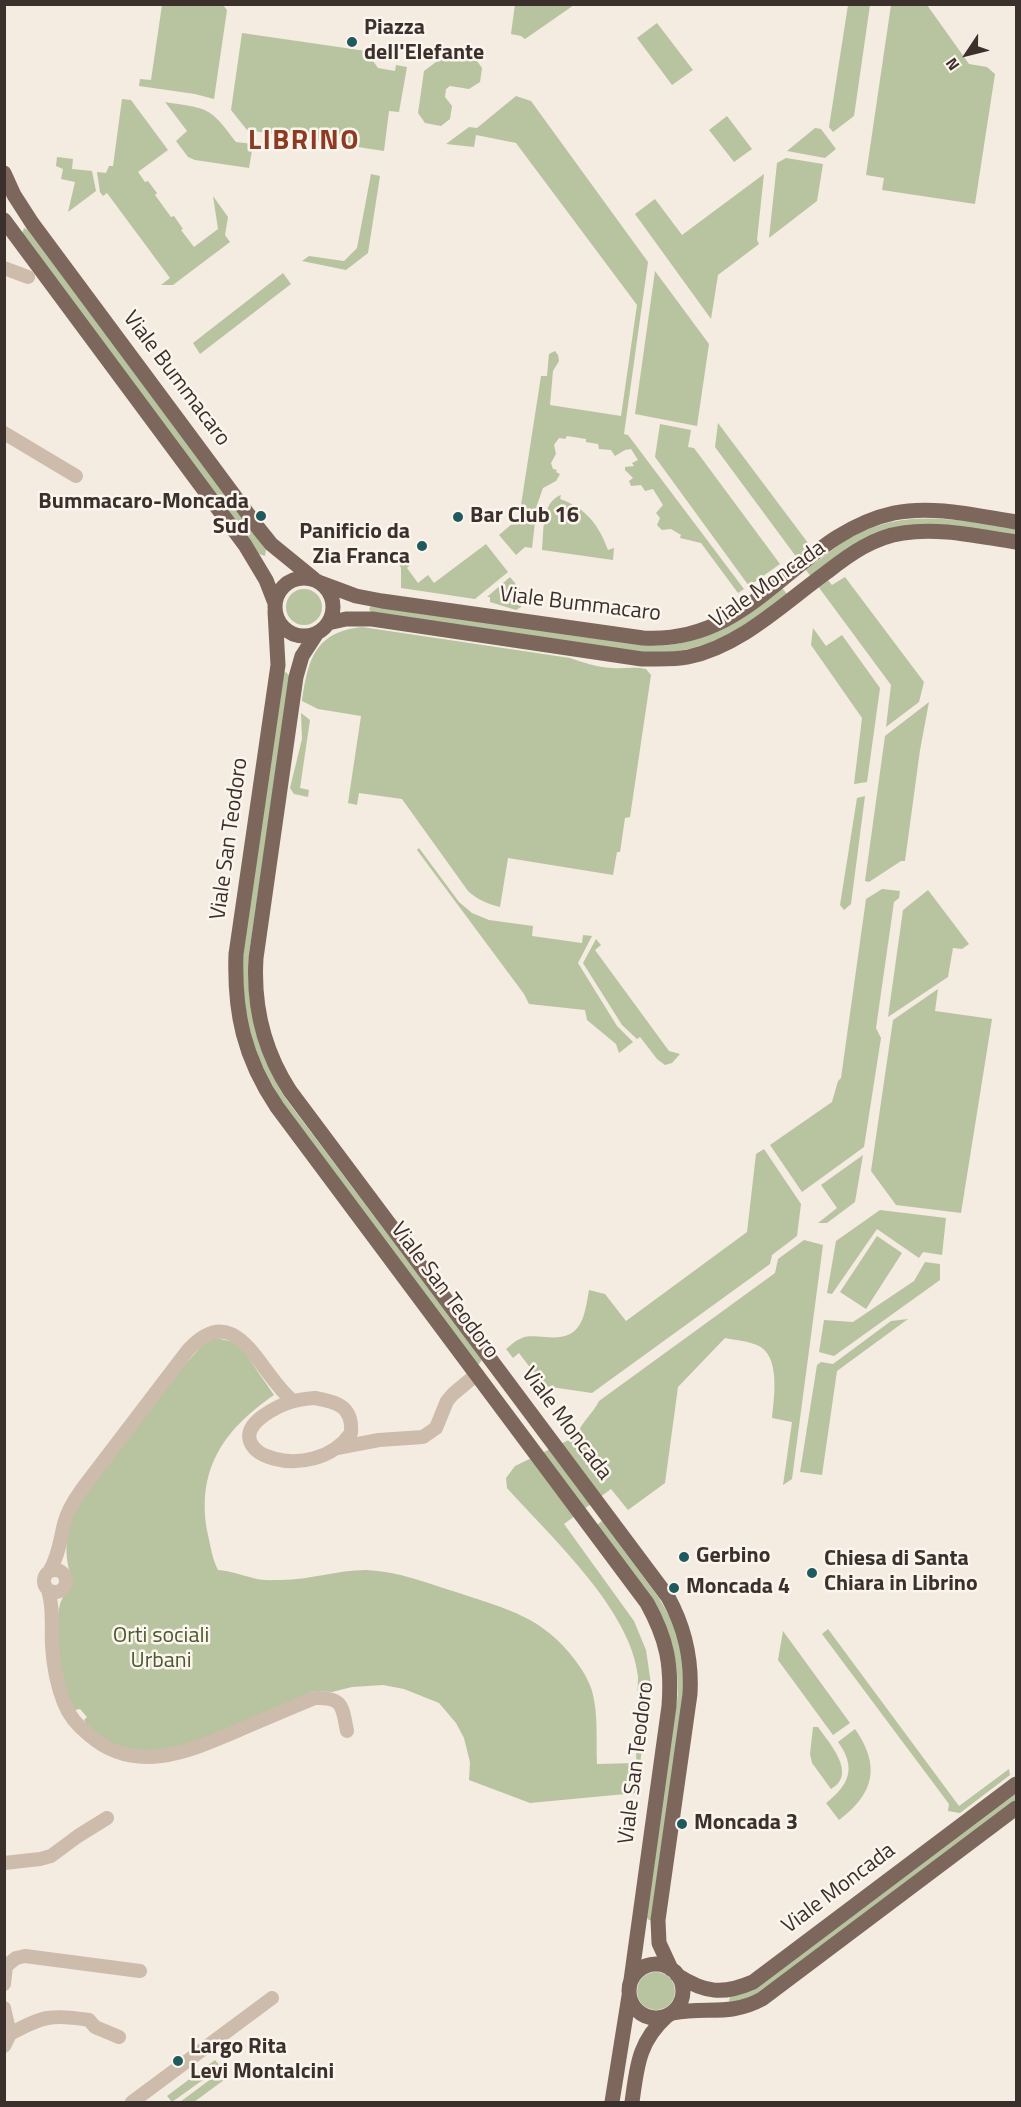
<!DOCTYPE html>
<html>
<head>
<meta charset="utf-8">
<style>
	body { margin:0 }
	#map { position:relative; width:1021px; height:2107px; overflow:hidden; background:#f4ebe1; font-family:"Titillium Web",sans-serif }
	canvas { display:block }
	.frame { position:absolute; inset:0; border:6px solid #3b302b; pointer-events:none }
	.north { position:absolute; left:937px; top:24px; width:60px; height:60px; -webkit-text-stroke:4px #fbf5ee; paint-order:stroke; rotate:235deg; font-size:16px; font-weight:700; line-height:24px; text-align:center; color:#3b302b }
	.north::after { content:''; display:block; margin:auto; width:21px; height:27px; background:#3b302b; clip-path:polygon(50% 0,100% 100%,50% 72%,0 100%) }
</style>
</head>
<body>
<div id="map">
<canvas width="1021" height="2107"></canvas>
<div class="frame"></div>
<div class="north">N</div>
</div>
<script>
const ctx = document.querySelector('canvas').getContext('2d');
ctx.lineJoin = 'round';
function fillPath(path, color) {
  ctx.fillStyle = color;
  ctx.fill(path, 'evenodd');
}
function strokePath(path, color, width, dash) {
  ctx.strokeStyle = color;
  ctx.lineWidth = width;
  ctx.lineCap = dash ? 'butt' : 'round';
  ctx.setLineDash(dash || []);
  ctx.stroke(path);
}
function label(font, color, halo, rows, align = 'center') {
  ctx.font = font + ' "Titillium Web",sans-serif';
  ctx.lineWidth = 5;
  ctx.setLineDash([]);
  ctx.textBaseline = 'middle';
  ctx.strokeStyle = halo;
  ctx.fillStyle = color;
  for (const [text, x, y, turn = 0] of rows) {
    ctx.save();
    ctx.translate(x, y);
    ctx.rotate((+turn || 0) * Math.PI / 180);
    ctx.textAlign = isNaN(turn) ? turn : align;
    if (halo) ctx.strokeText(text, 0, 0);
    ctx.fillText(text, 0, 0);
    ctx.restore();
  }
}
fillPath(new Path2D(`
	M 515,4 L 573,4 L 574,5 L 525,39 L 521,36 L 511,34 Z
	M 162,5 L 223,5 L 227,10 L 214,99 L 195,94 L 139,86 L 140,79 L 151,80 Z
	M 848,5 L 870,5 L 854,116 L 833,132 L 829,127 Z
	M 891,5 L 927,5 L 969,64 L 987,67 L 995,74 L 975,204 L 882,190 L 884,178 L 866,175 Z
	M 657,23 L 693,70 L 672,85 L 637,38 Z
	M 242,33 L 366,51 L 378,68 L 395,71 L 396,65 L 407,67 L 399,112 L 389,111 L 384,151 L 247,130 L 231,110 Z
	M 444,56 L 477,61 L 482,68 L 480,82 L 469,89 L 450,86 L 446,89 L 445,97 L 452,106 L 450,119 L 441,126 L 425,123 L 418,113 L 424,71 Z
	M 516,96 L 531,101 L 648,262 L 624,434 L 628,435 L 744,589 L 738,593 L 701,543 L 680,538 L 681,535 L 671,529 L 662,530 L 657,525 L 660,518 L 656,513 L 663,505 L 653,489 L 645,491 L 641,485 L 631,486 L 629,481 L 633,478 L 625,470 L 625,467 L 634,466 L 632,463 L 638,460 L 631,449 L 625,450 L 615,456 L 611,450 L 599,449 L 598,444 L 586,442 L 586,439 L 567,436 L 565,439 L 559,438 L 554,445 L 556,454 L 551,463 L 553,469 L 557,470 L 556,472 L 560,474 L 556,481 L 543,488 L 537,505 L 532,548 L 525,547 L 516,555 L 499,535 L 519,518 L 541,376 L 547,376 L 549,354 L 555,351 L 558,355 L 559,361 L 553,371 L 550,405 L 621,416 L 637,305 L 516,143 L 476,135 L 474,147 L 446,144 L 469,127 L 477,128 Z
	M 122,99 L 131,100 L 168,150 L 138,172 L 145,182 L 148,181 L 157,193 L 155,195 L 171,217 L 174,216 L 183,229 L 181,230 L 194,247 L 218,229 L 213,196 L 228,217 L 225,235 L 230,242 L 173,285 L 161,285 L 170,278 L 107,193 L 103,196 L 100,192 L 97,172 L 106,173 L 109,166 L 113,166 Z
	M 165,102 C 209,109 209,106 236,142 L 253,144 L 249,168 L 195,160 L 188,157 L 176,141 L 187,131 Z
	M 727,116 L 752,149 L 734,162 L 709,130 Z
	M 815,128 L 821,129 L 836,149 L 825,158 L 787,151 Z
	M 57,157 L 73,159 L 72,169 L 92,171 L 96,191 L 68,212 L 75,182 L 61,179 L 63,169 L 56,166 Z
	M 786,158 L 823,164 L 817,201 L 769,238 L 777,163 Z
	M 371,174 L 380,176 L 368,253 L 346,270 L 302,261 L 309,256 L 344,261 L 357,248 Z
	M 764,174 L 757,240 L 759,244 L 718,275 L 711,319 L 635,214 L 655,199 L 682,235 Z
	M 24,228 L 28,230 L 266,550 L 265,556 L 259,554 L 22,234 Z
	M 655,271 L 709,344 L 697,426 L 635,414 Z
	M 283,273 L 291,284 L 200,354 L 193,343 Z
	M 718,423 L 808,543 L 803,547 L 815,563 C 829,553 842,541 857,534 C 909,508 962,521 1016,528 L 1016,536 L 937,525 L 820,570 L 832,585 L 845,577 L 924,682 L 919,702 L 886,727 L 891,685 L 715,447 Z
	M 660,424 L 691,430 L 688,447 L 694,448 L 780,564 L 749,586 L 655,457 Z
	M 561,495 L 560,499 C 586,508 599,525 608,550 L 614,548 L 613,560 L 542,550 C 544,532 541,502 561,495 Z
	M 486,544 L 508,572 L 475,599 L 401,588 L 401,568 L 395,555 L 400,551 L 410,565 L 407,568 L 418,583 L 428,575 L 434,583 Z
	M 510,577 L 523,593 L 521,607 L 516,610 L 490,602 L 490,597 L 487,597 Z
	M 782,588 L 787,594 C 743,627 708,654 650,653 L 371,612 L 369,609 L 371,606 L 659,646 C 715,641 739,620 782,588 Z
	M286 607a18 18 0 1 1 36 0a18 18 0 1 1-36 0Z
	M 362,627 L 570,658 C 584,663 597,667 612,668 C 624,669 635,666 646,669 L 651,675 L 630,817 L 625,818 L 620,852 L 617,852 L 613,875 L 508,858 L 500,907 C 488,904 478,900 468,891 L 402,799 L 359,793 L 357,805 L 348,803 L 361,716 L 318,709 L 302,701 C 308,661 314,632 362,627 Z
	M 813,628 L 826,646 L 842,635 L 880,688 L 867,782 L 854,784 L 862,718 L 811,645 Z
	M 286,672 L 290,677 L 248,961 C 248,1015 258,1053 286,1099 L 482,1360 L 479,1364 L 477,1364 L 282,1103 L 255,1052 L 243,1003 L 242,950 L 284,673 Z
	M 929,702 L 920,750 L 905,861 L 901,861 L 869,882 L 865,881 L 885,736 Z
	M 301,713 L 310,720 L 300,788 L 309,790 L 308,797 L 294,794 L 290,788 L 302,739 Z
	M 865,796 L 851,904 L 844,910 L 840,905 L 857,798 Z
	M 419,848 L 459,902 L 472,913 L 489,920 L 533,926 L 532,936 L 582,943 L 583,935 L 592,936 L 578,963 L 617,1026 L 633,1042 L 619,1053 L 616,1044 L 587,1020 L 585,1010 L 529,1004 L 524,994 L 417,850 Z
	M 882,889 L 900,891 L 899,898 L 894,902 L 876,1028 L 881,1038 L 864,1147 L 802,1192 L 770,1145 L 832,1102 L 838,1081 L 841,1078 L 866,899 Z
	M 928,890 L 969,944 L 962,949 L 953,948 L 948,977 L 888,1017 L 903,910 Z
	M 596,939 L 601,945 L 595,950 L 669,1051 L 680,1054 L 672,1063 L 665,1065 L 657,1059 L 640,1037 L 637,1039 L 622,1025 L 583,963 Z
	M 938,989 L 935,1011 L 992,1019 L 961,1213 L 896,1205 L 871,1171 L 893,1020 Z
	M 764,1149 L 801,1204 L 797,1236 L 772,1255 L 770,1264 L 592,1393 L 544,1386 L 519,1353 L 513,1358 L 506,1349 C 511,1345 516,1340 522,1338 C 530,1335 537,1337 545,1337 C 581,1341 584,1320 589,1290 L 605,1294 L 626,1321 L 747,1232 L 756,1154 Z
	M 863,1155 L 855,1202 L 827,1223 L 818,1223 L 837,1208 L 821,1185 Z
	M 880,1210 L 946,1218 L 942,1255 L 923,1252 L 919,1258 L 877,1229 L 832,1294 L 827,1293 L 836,1241 Z
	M 877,1236 L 902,1253 L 866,1309 L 840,1292 Z
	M 804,1240 L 823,1245 L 792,1479 L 783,1485 L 792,1422 L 772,1418 C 774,1398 781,1355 757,1345 C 747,1341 735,1340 725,1338 L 678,1387 L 665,1483 L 628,1510 L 611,1489 L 564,1524 L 634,1621 L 646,1650 L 651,1684 L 636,1793 L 530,1803 L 469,1780 L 470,1762 L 464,1738 L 456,1723 L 439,1703 L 404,1689 L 383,1685 L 352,1687 L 332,1692 L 314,1691 C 289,1702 264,1713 238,1724 C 196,1742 152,1763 108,1741 C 99,1736 88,1729 84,1720 L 87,1717 L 80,1709 L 75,1710 C 61,1692 54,1627 60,1604 C 63,1595 70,1588 72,1579 C 62,1551 67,1532 77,1505 L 176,1375 L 204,1343 L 215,1338 L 235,1342 L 245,1353 L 274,1395 C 223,1430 195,1471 208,1535 C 211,1548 212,1558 218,1570 C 231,1571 241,1575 253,1578 C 262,1581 272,1580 281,1580 C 310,1580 337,1570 366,1570 C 398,1571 429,1584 459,1593 C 507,1609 543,1617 575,1660 C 584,1672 592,1685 594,1700 C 598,1721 596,1743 597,1764 L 636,1763 L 638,1677 C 632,1611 551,1537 507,1488 L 506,1478 L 515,1466 L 577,1436 C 581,1422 592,1415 599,1401 L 775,1273 L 778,1259 Z
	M 925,1262 L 940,1264 L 940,1280 L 834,1356 L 819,1352 L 824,1320 L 853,1322 L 914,1281 Z
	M 908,1319 L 837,1371 L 822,1475 L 800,1472 L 817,1365 L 821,1362 L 833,1364 L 891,1321 Z
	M 602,1521 L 659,1598 L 671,1619 L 681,1647 L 684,1688 L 651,1920 L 649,1920 L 645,1916 L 678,1694 C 678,1667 674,1644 663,1619 L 597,1525 Z
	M 828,1629 L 959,1806 L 1009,1769 L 1010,1775 L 960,1813 L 948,1811 L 949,1804 L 822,1634 Z
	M 783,1631 L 850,1723 L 833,1735 L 778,1660 Z
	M 813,1727 L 818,1727 C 829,1743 858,1774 831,1789 L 812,1763 L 810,1754 Z
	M 855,1729 C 881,1766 874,1794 839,1820 L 826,1803 C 849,1785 857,1768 838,1742 Z
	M 1016,1791 L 1016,1800 L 761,1992 L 749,1999 L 731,2003 L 729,2001 L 730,1996 Z
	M637 1991a19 19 0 1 1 38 0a19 19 0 1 1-38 0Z
	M 215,2060 L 221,2067 L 172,2102 L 167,2096 Z
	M 223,2070 L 228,2077 L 194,2102 L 180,2102 Z`), '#b8c4a0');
strokePath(new Path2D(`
	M 4,268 L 28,277
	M 4,433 L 76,476
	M 315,1398 C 337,1402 353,1406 351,1433 C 313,1487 213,1453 263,1416 C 280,1404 295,1399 315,1398 Z
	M 337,1448 L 379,1440 L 423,1437 L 436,1428 L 447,1401 L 453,1394 L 477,1374
	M44 1581a11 11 0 1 1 22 0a11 11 0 1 1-22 0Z
	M 50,1570 C 59,1555 60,1540 64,1524 C 67,1511 74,1500 82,1489 L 188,1350 C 238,1296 259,1375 293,1401
	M 48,1590 C 54,1608 51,1627 52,1645 C 53,1664 57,1685 64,1703 C 69,1716 79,1727 89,1735 C 136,1776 190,1751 239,1730 C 265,1719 290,1708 315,1698 C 344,1697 342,1707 347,1731
	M 4,1863 L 40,1859 L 51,1856 L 78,1836 L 107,1818
	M 4,1984 L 6,1966 L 16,1958 L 25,1956 L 140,1971
	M 4,2008 L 10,2034 L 4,2046
	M 10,2034 C 42,2016 52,2014 89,2020 L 95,2027 L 119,2037
	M 132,2102 L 272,1998`), '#cdbbac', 14);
strokePath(new Path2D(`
	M 4,173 L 14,195 L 32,223 L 259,529 L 271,544 L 314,579
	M 4,220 L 245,545 L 266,580 L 275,603
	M275 607a29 29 0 1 1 58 0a29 29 0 1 1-58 0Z
	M 321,583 L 356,596 L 382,601 L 643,638 C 756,645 796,534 894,513 C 934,505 977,516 1016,522
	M 275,611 L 278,665 L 236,954 C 234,1013 244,1058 277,1107 L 647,1603 C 667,1639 672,1665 669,1706 L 631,1980
	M 328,623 L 346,619 L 372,619 L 642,659 C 657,659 673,660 688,657 C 741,646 784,603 827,572 C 850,554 874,537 903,533 C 940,527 980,537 1016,542
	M 317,633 L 302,656 L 296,677 L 256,958 C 253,1006 264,1051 290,1091 L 668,1597 C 685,1628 692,1658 690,1694 L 658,1920 L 659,1943 L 671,1969
	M629 1991a27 27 0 1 1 54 0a27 27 0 1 1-54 0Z
	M 677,1975 C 705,1993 723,1995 753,1982 L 1016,1784
	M 673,2013 C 706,2006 729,2017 762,1999 L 1016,1808
	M 612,2102 L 629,1996
	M 632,2102 C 637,2067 638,2042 667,2016`), '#7d675c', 15);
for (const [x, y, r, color] of [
	[352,42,6,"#1f5a5e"],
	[261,516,6,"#1f5a5e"],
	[458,517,6,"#1f5a5e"],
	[422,546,6,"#1f5a5e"],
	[684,1557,6,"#1f5a5e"],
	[812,1573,6,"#1f5a5e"],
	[674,1588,6,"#1f5a5e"],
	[682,1824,6,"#1f5a5e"],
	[178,2061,6,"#1f5a5e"]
]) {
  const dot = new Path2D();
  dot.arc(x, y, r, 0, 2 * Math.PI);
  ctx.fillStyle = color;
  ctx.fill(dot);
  strokePath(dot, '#fbf5ee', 2);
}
label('bold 22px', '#3b302b', '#fbf5ee', [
	["Piazza",364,29],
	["dell'Elefante",364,54],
	["Bummacaro-Moncada",249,503,"right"],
	["Sud",249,528,"right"],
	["Bar Club 16",470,517],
	["Panificio da",410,533,"right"],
	["Zia Franca",410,558,"right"],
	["Gerbino",696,1557],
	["Chiesa di Santa",824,1560],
	["Chiara in Librino",824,1585],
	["Moncada 4",686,1588],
	["Moncada 3",694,1824],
	["Largo Rita",190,2048],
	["Levi Montalcini",190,2073]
], 'left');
label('22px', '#3b302b', '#fbf5ee', [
	["Viale Bummacaro",176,379,53],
	["Viale Moncada",768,585,-35],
	["Viale Bummacaro",580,605,7],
	["Viale San Teodoro",230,839,-82],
	["Viale San Teodoro",444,1291,53],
	["Viale Moncada",566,1424,53],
	["Viale San Teodoro",637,1763,-83],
	["Viale Moncada",839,1889,-37]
]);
label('22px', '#4a5a2e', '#fbf5ee', [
	["Orti sociali",161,1637],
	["Urbani",161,1662]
]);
ctx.letterSpacing = '1.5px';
label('bold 28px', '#8c3b22', '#fbf5ee', [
	["LIBRINO",304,142]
]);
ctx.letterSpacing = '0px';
</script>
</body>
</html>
